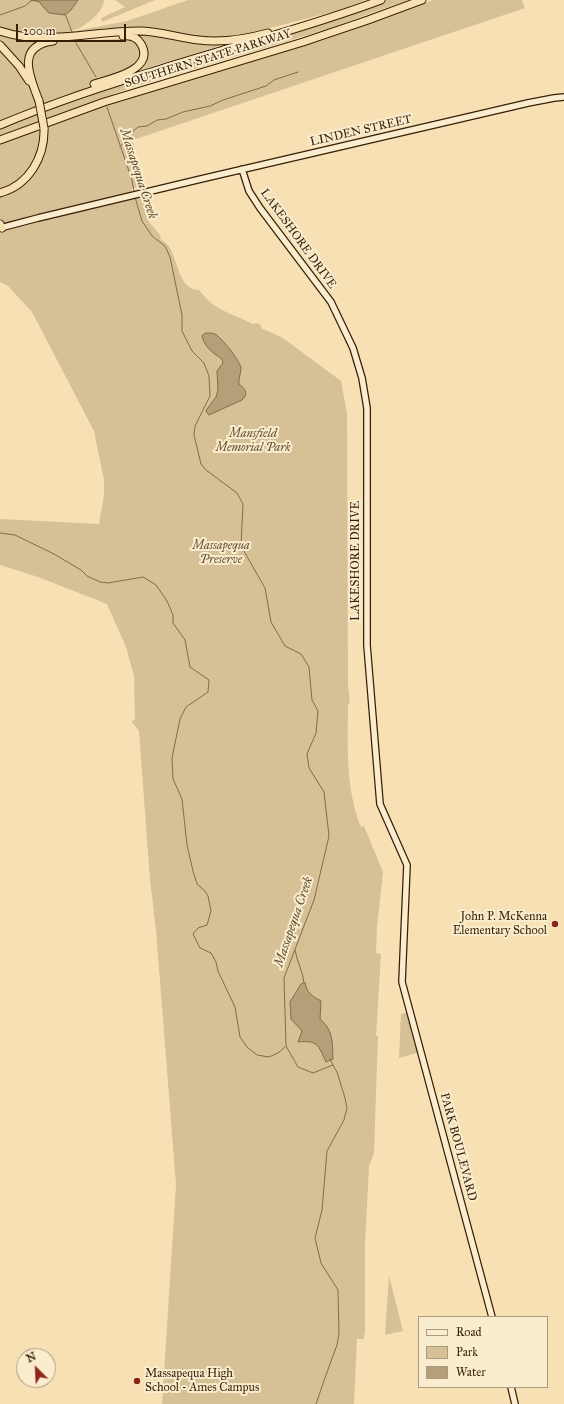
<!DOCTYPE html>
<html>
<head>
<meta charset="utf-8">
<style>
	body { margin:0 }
	#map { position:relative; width:564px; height:1404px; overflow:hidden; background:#f7e1b4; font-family:"IM FELL Great Primer",serif }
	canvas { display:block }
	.legend { position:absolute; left:418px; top:1316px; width:130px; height:72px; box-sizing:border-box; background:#faecce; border:1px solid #ac9a7e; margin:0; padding:5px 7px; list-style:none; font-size:12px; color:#361f05 }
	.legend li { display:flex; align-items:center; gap:8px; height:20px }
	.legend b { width:20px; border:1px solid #ac9a7e }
	.north { position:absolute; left:16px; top:1348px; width:40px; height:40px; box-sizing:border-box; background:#faecce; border:1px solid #ac9a7e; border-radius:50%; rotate:336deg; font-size:11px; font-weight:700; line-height:16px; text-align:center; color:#361f05 }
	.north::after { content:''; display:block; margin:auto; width:14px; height:18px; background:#8f2418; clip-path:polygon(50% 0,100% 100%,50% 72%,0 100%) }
	.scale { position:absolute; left:16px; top:24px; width:110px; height:18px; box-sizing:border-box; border:2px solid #361f05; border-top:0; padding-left:5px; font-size:12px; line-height:14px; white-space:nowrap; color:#361f05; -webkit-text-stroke:3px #faecce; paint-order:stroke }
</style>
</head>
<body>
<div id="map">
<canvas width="564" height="1404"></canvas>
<ul class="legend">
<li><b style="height:5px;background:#faecce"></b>Road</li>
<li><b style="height:11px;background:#d6c096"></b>Park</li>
<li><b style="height:11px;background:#b59f78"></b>Water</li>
</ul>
<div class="north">N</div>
<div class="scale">200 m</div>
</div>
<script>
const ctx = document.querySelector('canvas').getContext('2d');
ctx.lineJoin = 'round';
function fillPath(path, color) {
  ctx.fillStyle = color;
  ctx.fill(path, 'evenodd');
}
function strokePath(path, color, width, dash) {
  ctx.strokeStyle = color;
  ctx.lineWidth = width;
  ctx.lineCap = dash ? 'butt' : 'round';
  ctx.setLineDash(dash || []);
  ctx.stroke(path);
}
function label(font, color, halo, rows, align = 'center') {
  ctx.font = font + ' "IM FELL Great Primer",serif';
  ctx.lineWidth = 4;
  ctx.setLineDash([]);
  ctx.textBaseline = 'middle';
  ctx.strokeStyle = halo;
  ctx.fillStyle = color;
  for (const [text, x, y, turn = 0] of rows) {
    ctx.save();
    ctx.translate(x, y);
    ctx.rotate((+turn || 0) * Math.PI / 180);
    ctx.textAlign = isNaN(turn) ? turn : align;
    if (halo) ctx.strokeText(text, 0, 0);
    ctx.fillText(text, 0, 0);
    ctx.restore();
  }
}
fillPath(new Path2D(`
	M 0,0 L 104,0 C 104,10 91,21 83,26 C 79,29 72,30 70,32 L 127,21 L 188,0 L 366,0 L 336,11 L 251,33 L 225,38 L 206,39 L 161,30 L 130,28 L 70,32 L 73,42 L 128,38 C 138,42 147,53 137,64 C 132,70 121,72 114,75 L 112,74 L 105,77 L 104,79 L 90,84 L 93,93 L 360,10 L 386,0 L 408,0 L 324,30 L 133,87 L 96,100 L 99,108 L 199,77 L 324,40 L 414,8 L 433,0 L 522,0 L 525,8 L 133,140 L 136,156 L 144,179 L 143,185 L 131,189 L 135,196 L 142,195 L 149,222 L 161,236 L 160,239 C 163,241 166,243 168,245 C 178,258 178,290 199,290 C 203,294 206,299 210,302 C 222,312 239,317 253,324 L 257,323 L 261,325 L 261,328 L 283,338 L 341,381 L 347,413 L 348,685 L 350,703 L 348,704 C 348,744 345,788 361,827 L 364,826 L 383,872 L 377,927 L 376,953 L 381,954 L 376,1036 L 378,1036 L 374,1153 L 369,1166 L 365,1246 L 365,1329 L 364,1339 L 357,1339 L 354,1404 L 162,1404 L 176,1185 L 156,930 L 150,880 L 139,731 L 131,721 L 135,720 L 134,676 L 126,647 L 107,604 L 38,577 L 0,565 L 0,519 L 99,524 L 104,495 L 104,480 L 94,431 L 32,312 L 8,286 L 0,282 Z
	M 115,0 L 155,0 L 102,22 L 101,18 L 125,7 Z
	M 137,33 L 222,43 L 222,45 L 141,70 L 139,68 L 146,56 L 135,35 Z
	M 410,1011 L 421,1052 L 399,1058 L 401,1014 Z
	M 389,1276 L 403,1331 L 385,1335 Z`), '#d6c096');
const water = new Path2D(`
	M 31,0 L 78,0 L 71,10 L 65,15 L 49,13 L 39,2 Z
	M 206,333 C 209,333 213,333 215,334 C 221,337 242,363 241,369 C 241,374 238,378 239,384 C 245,389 249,393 242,400 L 209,415 L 206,412 L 207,409 L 216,397 L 218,390 L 217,371 L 223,363 L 222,359 C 212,352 205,348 202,336 Z
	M 305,983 C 307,993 312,996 321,1001 L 320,1019 C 334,1031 332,1043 333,1059 L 326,1062 C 318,1045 318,1040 298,1042 L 302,1031 L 291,1019 L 290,1002 L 301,984 Z`);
fillPath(water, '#b59f78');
strokePath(water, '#826c4a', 1);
strokePath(new Path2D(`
	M 65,14 L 72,32
	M 0,15 L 25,6 L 31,1 L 33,0
	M 76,43 L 96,77
	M 107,107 L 132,180 L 134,192
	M 120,147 L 129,135 L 138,127 L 147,126 L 157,120 L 166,119 L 183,112 L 210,106 L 223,100 L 266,86 L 274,80 L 298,72
	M 135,197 L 142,221 L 152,236 L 165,246 L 170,257 L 182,315 L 182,331 L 192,351 L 204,363 L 209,376 L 210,396 L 195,426 L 194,435 L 201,464 L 206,470 L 237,493 L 243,504 L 241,546 L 265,588 L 271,622 L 285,646 L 301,654 L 309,667 L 312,700 L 318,711 L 316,733 L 307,754 L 309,768 L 324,792 L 329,836 L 314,900 L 284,978 L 286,1046 L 298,1067 L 313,1073 L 333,1065 L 337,1072 L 345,1098 L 347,1108 L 344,1120 L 327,1151 L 322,1210 L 315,1238 L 321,1263 L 338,1290 L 339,1333 L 337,1345 L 326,1375 L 316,1404
	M 0,533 L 15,535 L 54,554 L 81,570 L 87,576 L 100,582 L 108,583 L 143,577 L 156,585 L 167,601 L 173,615 L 173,623 L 185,640 L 190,667 L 209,680 L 208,692 L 186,707 L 180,719 L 172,758 L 173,779 L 182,799 L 187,845 L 193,871 L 197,884 L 205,891 L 208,896 L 211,911 L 207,925 L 198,928 L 193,934 L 200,948 L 211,953 L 216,962 L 218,971 L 235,1007 L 240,1037 L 247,1047 L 257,1055 L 269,1057 L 278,1053 L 285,1047
	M 295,950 C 297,962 303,971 304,983
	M 330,1059 L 333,1065`), '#826c4a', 1);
const secondary = new Path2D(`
	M 242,169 L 249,191 L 260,208 L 331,302 L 353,348 L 362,378 L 367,408 L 367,645 L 380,804 L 407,865 L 402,982 L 492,1317
	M 0,228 L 38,218 L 201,179 L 528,103 L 554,98 L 564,97
	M 511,1387 L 515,1404`);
const highway = new Path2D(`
	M 0,31 C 45,46 93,31 139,31 C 160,31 179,38 199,40 C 222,43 246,39 268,33
	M 0,45 L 19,66 L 29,81
	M 94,84 C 110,79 156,70 141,44 C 137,37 130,35 123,36
	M 39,101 C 30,77 15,46 53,41
	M 0,125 C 53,103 106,85 161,69 C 234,46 309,27 381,0
	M 0,140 L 104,102 L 303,42 L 368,20 L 422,0
	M 0,193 C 29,185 45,157 44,128
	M 0,224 L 2,228`);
strokePath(secondary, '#361f05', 8);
strokePath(highway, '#361f05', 9);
strokePath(secondary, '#faecce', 5.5);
strokePath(highway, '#f7e1b4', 7);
const highwayBridge = new Path2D(`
	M 39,101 L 44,128`);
strokePath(highwayBridge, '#361f05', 9, []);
strokePath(highwayBridge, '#f7e1b4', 7);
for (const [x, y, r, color] of [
	[555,924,4,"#8f2418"],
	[137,1381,4,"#8f2418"]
]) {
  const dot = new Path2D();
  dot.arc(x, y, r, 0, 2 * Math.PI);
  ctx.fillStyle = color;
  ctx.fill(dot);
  strokePath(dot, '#faecce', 1.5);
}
label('12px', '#361f05', '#faecce', [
	["SOUTHERN STATE PARKWAY",208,59,-17],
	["LINDEN STREET",361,131,-13],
	["LAKESHORE DRIVE",298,239,54],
	["LAKESHORE DRIVE",356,561,-90],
	["PARK BOULEVARD",458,1147,75]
]);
label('italic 12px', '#664f30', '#faecce', [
	["Mansfield",253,434],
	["Memorial Park",253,448],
	["Massapequa",221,546],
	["Preserve",221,560]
]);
label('12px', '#361f05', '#faecce', [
	["John P. McKenna",547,917],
	["Elementary School",547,931],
	["Massapequa High",145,1374,"left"],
	["School - Ames Campus",145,1388,"left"]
], 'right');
label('italic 13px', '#624c2d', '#faecce', [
	["Massapequa Creek",138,174,72],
	["Massapequa Creek",294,922,-71]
]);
</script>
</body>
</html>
